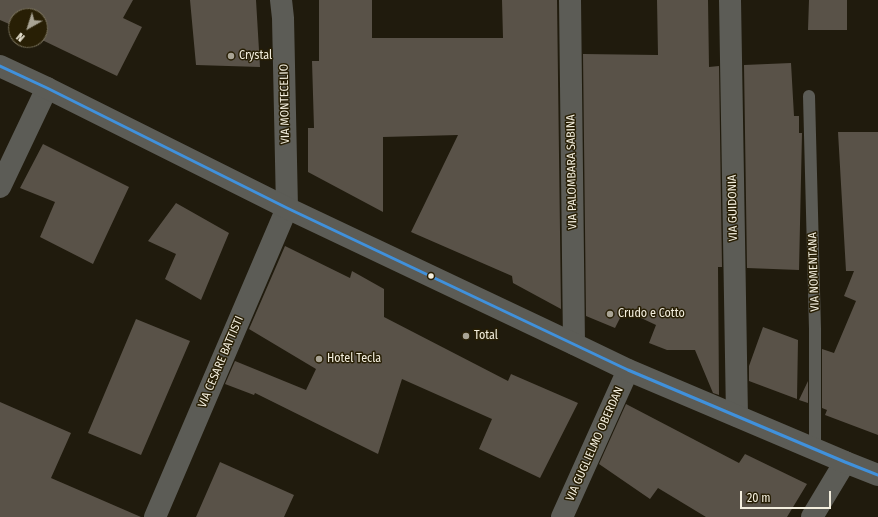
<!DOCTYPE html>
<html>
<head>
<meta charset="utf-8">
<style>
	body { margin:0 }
	#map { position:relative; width:878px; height:517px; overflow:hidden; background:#201b0d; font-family:"Fira Sans Condensed",sans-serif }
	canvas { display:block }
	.north { position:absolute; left:8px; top:8px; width:40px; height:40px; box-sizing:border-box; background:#281f05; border:1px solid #79725c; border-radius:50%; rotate:219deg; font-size:11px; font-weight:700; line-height:16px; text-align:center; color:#f3eede }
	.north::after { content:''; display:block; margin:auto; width:14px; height:18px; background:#a9a495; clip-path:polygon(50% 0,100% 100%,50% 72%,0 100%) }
	.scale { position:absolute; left:740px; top:491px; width:91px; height:18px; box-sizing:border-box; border:2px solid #f3eede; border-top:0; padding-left:5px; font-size:12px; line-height:14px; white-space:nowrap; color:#f3eede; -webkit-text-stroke:3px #281f05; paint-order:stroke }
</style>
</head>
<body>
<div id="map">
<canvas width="878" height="517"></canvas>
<div class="north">N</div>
<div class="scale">20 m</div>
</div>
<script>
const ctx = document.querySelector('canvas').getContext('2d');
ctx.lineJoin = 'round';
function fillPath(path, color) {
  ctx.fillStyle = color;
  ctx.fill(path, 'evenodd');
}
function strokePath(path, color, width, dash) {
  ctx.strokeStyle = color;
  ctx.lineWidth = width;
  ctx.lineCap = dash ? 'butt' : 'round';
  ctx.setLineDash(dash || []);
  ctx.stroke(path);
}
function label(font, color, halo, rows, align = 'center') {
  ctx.font = font + ' "Fira Sans Condensed",sans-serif';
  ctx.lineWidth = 3;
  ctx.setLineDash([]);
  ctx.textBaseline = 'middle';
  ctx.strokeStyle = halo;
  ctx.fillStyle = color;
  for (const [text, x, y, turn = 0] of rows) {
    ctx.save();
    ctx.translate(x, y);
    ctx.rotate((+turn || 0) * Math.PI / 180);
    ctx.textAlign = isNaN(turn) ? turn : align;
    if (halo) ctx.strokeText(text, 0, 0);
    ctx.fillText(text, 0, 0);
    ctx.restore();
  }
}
fillPath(new Path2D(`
	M 0,0 L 133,0 L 123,18 L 142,27 L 117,76 L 40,39 L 40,16 L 16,16 L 16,27 L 0,20 Z
	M 190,0 L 256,0 L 260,67 L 196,65 Z
	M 319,0 L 372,0 L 372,38 L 503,38 L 502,0 L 557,0 L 561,309 L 513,283 L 512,276 L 411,232 L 458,135 L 383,137 L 383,212 L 308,172 L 308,128 L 314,128 L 312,61 L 319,61 Z
	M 657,0 L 708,0 L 709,67 L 719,66 L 722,267 L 718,267 L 719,395 L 713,393 L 695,350 L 667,350 L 649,343 L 656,325 L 624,310 L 615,328 L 586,316 L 583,54 L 658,55 Z
	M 809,0 L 847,0 L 847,30 L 808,30 Z
	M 791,63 L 794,116 L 799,116 L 799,133 L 802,133 L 799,270 L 747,268 L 744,65 Z
	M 838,132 L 878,132 L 878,435 L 825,415 L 827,410 L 822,408 L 822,349 L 834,353 L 856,301 L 844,296 L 854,271 L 846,271 Z
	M 43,144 L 129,187 L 93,264 L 40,237 L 55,202 L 20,188 Z
	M 176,203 L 229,233 L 201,300 L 165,279 L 176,254 L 148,241 Z
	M 285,246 L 350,278 L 352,271 L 384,289 L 384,317 L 508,381 L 511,374 L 578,403 L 540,478 L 479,449 L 492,419 L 402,379 L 378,454 L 255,393 L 254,395 L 225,384 L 235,361 L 306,390 L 316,369 L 249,329 Z
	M 136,319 L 190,341 L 141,455 L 88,433 Z
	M 763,327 L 798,340 L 797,399 L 749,381 L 749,366 Z
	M 808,381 L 808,403 L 799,400 Z
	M 0,402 L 71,433 L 51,478 L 141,517 L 0,517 Z
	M 626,404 L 739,463 L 745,454 L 807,484 L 787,517 L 706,517 L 658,488 L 650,499 L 599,464 Z
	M 220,462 L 294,495 L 284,517 L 196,517 Z`), '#595248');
strokePath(new Path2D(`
	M 809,96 L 815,329 L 815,449`), '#5c5c56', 12);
strokePath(new Path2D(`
	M 570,0 L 574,344
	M 730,0 L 737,416
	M 0,187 L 47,88
	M 155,517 L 287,208 L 283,18 L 281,0
	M 562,517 L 628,370
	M 812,517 L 845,462`), '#5c5c56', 22);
strokePath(new Path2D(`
	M 0,66 L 47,88 L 287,208 L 574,344 L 628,370 L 845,462 L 878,475`), '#5c5c56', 22);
strokePath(new Path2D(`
	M 0,66 L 47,88 L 287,208 L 628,370 L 845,462 L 878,475`), '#4091dc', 3);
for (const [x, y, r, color] of [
	[231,56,4,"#a9a495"],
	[431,276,3.5,"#f3eede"],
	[610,314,4,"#a9a495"],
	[466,336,4,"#a9a495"],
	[319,359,4,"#a9a495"]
]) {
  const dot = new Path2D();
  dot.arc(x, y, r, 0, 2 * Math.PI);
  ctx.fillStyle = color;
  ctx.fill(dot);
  strokePath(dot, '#281f05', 1.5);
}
label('12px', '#f3eede', '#281f05', [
	["Crystal",239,56],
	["Crudo e Cotto",618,314],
	["Total",474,336],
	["Hotel Tecla",327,359]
], 'left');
label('12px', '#f3eede', '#281f05', [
	["VIA MONTECELIO",285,104,-91],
	["VIA PALOMBARA SABINA",572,172,-91],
	["VIA GUIDONIA",733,208,-91],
	["VIA NOMENTANA",814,272,-92],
	["VIA CESARE BATTISTI",221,362,-67],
	["VIA GUGLIELMO OBERDAN",595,444,-66]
]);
</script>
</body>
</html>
